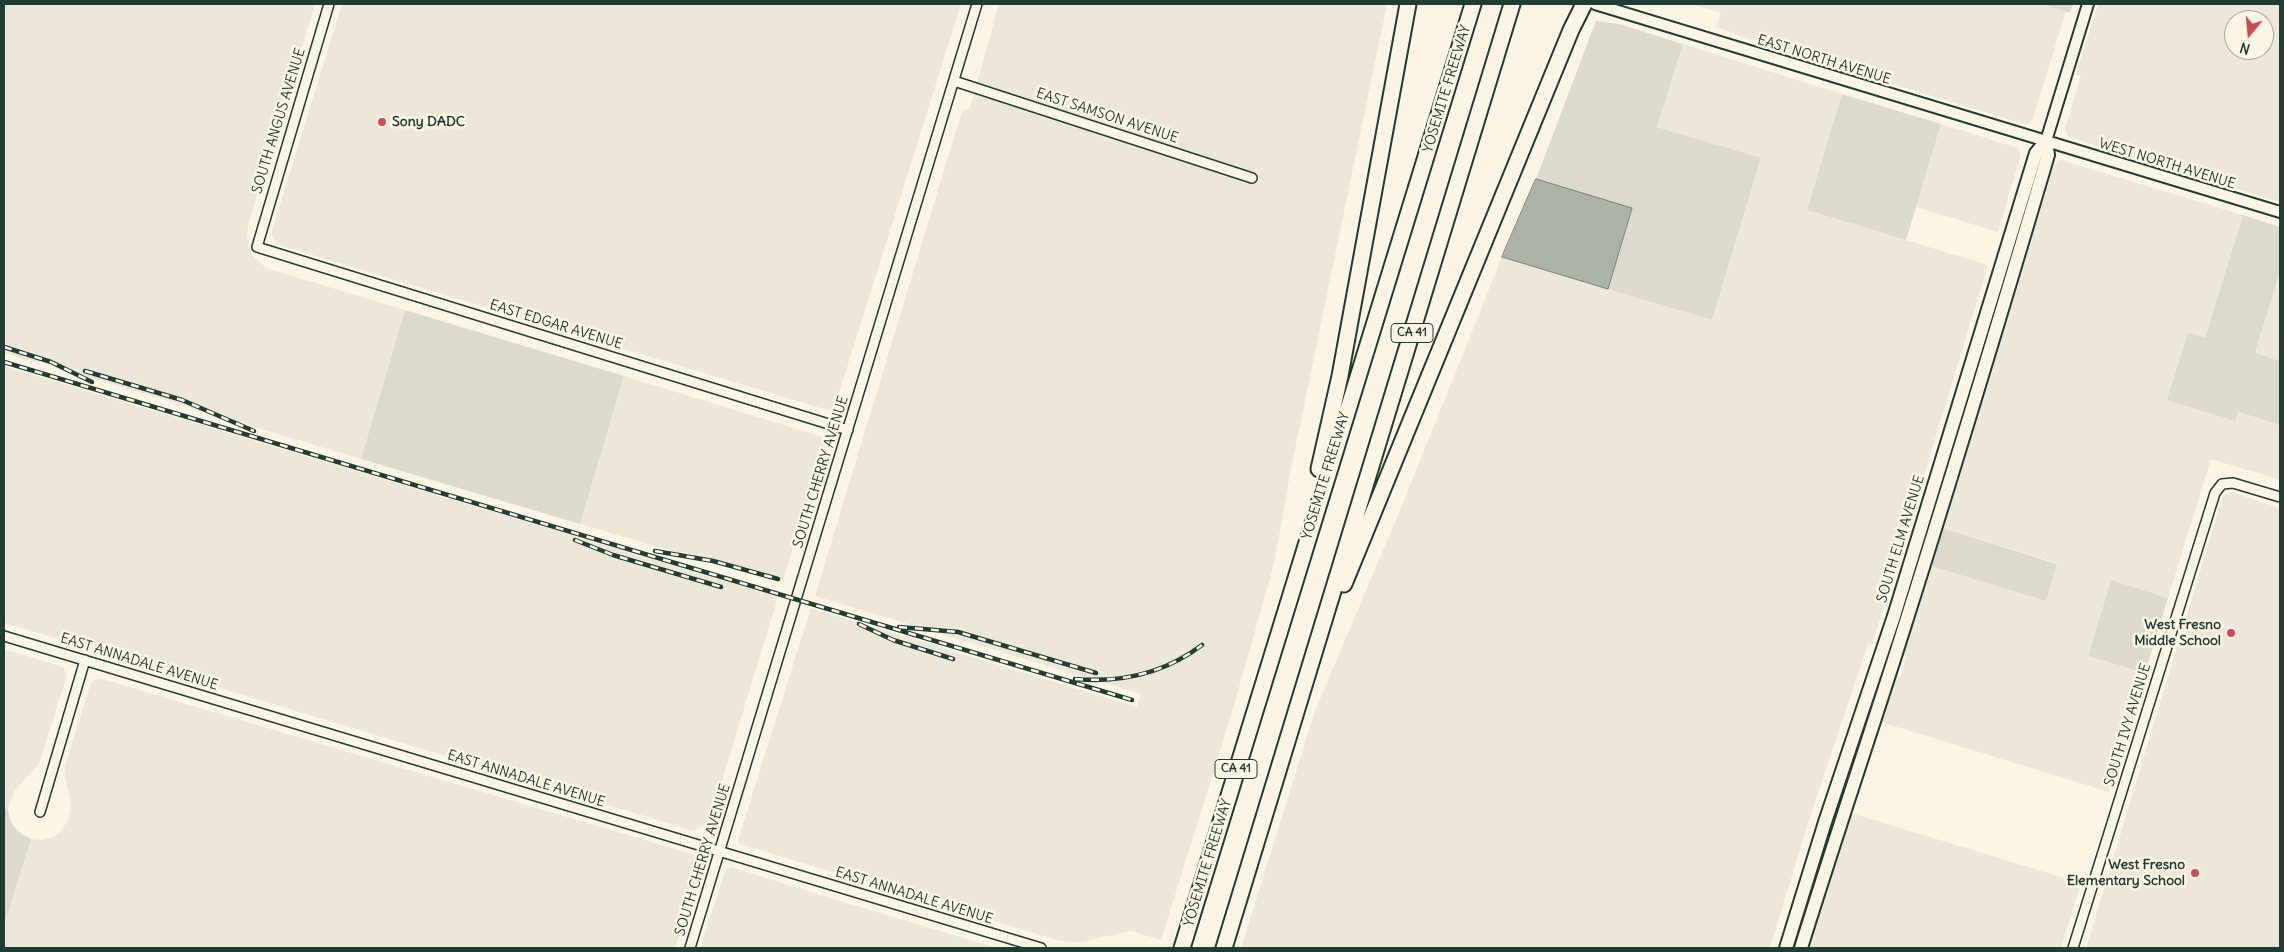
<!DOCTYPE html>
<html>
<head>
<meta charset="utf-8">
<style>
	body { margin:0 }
	#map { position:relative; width:2284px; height:952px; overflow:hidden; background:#fcf5e5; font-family:Delius,sans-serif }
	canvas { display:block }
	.frame { position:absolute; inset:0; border:5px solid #1f3d34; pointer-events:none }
	.north { position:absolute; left:2224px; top:10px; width:50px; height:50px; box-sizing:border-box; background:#fcf5e5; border:1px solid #a4ab9e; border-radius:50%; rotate:197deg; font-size:14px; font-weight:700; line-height:20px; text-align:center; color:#1f3d34 }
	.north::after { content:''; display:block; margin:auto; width:18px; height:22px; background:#d1495b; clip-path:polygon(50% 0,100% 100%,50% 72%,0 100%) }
</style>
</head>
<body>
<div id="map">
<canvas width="2284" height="952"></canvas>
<div class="frame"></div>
<div class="north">N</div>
</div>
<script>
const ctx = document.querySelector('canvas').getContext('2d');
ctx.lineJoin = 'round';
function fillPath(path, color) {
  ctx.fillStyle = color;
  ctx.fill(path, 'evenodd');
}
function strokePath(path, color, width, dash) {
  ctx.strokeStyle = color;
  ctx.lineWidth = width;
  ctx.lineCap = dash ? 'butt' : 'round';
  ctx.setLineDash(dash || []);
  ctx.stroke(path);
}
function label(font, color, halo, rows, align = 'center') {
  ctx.font = font + ' Delius,sans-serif';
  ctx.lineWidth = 5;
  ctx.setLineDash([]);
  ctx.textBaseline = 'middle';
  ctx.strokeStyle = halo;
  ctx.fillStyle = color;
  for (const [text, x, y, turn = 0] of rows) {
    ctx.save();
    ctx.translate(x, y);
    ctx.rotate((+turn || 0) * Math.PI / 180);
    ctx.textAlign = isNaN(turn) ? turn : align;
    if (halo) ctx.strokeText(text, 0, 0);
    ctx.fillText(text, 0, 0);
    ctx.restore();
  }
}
fillPath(new Path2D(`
	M 4,4 L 315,4 L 248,225 L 247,237 L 252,255 L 266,268 L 405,310 L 361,459 L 88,377 L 40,356 L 38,363 L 4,353 Z
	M 342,4 L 961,4 L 834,409 L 827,410 L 276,244 L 272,236 L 272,231 Z
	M 999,4 L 1387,4 L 1291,469 L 1274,564 L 1230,719 L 1161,940 L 1131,931 L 1081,942 L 1060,941 L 740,844 L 738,840 L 811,608 L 1137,707 L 1141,694 L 815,596 L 962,111 L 970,108 Z
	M 1691,4 L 2042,4 L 2066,11 L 2033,118 L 2028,124 L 2024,124 L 1790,53 L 1716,27 L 1721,13 Z
	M 2098,4 L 2280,4 L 2280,202 L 2068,137 L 2065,129 L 2081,76 L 2076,74 ZM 2234,20 L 2264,20 L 2264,50 L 2234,50 Z
	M 1683,44 L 1842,94 L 1807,210 L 1988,265 L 1872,645 L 1868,644 L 1807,826 L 1770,948 L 1241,948 L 1315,711 L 1403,503 L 1502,257 L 1712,320 L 1761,159 L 1657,127 Z
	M 1941,124 L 2018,148 L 2021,154 L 1998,232 L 1916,207 Z
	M 2061,160 L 2243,215 L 2205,338 L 2235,421 L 2237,412 L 2280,425 L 2280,480 L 2211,459 L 2168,598 L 2111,580 L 2088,656 L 2145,673 L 2109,792 L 1881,722 L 1895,681 L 1901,675 L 1906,658 L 1905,649 L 1931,566 L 2046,601 L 2057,563 L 1942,528 L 2054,165 Z
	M 2280,272 L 2280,361 L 2255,354 Z
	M 4,366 L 778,597 L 709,823 L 694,831 L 124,659 L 126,658 L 4,623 Z
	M 624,376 L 823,437 L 825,445 L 782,583 L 580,524 Z
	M 2231,492 L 2280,508 L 2280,948 L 2086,948 L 2223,496 Z
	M 4,649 L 63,667 L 67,675 L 39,764 L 14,791 L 8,809 L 4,808 Z
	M 99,678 L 695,855 L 701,865 L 675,948 L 4,948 L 4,918 L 6,919 L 31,839 L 42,840 L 53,837 L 62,830 L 68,820 L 71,806 L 64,770 L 91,682 Z
	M 1851,813 L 2081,883 L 2061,948 L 1809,948 Z
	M 731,867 L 817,894 L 997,948 L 700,948 L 726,869 Z`), '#ece7d8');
fillPath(new Path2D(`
	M 2042,4 L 2073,4 L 2070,13 Z
	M 1596,21 L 1619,24 L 1683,44 L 1657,127 L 1761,158 L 1712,320 L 1608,289 L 1632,208 L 1536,179 Z
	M 1842,94 L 1941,124 L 1906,240 L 1807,210 Z
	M 2243,215 L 2280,227 L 2280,272 L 2255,353 L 2280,361 L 2280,425 L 2238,412 L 2235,421 L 2167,400 L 2188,333 L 2205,338 Z
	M 405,310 L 624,376 L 580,524 L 361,459 Z
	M 1942,528 L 2057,564 L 2046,601 L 1931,566 Z
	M 2111,580 L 2168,598 L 2145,673 L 2088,656 Z
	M 4,808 L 8,809 C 9,824 17,833 31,839 L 6,919 L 4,919 Z`), '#dcdacc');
const water = new Path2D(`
	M 1536,179 L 1632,208 L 1608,289 L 1502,257 Z`);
fillPath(water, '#aeb3a7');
strokePath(water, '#758479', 1);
const minor = new Path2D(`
	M 329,4 L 257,247 L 848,430
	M 954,81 L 1252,178
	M 4,636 L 1041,948
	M 40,812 L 85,660
	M 690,948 L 977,4
	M 2073,948 L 2215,493 L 2222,484 L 2233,483 L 2280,497`);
const tertiary = new Path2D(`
	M 1595,4 L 2280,212
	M 2046,141 L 2088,4`);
const secondary = new Path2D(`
	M 1786,948 L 1825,822 L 1894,616 L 2036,153 L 2046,141
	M 1801,948 C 1832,848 1865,750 1897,650 C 1949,486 1999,321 2048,155 L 2046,141`);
const motorway = new Path2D(`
	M 1319,469 L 1340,376 L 1408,4
	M 1344,584 L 1571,30 L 1584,4
	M 1182,948 L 1473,4
	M 1224,948 L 1512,4`);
strokePath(minor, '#1f3d34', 12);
strokePath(tertiary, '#1f3d34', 14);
strokePath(secondary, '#1f3d34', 16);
strokePath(motorway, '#1f3d34', 19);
strokePath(minor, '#fcf5e5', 9);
strokePath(tertiary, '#fcf5e5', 10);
strokePath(secondary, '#fcf5e5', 12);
strokePath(motorway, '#fcf5e5', 15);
const rail = new Path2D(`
	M 4,347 L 51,362 L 92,382
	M 4,362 L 1132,700
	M 85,371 L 182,400 L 254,431
	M 575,540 L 613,555 L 721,587
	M 655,551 L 713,561 L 778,579
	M 859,624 L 893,640 L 953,659
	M 899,627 L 958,632 L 1096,673
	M 1075,679 C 1121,683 1165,673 1202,645`);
strokePath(rail, '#1f3d34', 4.5);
strokePath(rail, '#fcf5e5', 2.5, [8]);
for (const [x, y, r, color] of [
	[382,122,5,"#d1495b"],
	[2231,633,5,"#d1495b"],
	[2195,873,5,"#d1495b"]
]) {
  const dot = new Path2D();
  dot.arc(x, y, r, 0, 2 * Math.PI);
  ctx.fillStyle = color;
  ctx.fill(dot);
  strokePath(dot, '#fcf5e5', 2);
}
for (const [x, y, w] of [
	[1412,333,42],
	[1236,769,42]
]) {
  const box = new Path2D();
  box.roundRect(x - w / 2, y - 9.5, w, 19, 4);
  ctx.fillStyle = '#fcf5e5';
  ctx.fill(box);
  strokePath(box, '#1f3d34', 1);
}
label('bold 12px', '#1f3d34', null, [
	["CA 41",1412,333],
	["CA 41",1236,769]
]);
label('14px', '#1f3d34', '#fcf5e5', [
	["EAST NORTH AVENUE",1824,60,17],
	["YOSEMITE FREEWAY",1447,89,-73],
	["EAST SAMSON AVENUE",1107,116,18],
	["SOUTH ANGUS AVENUE",279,121,-73],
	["WEST NORTH AVENUE",2167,164,17],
	["EAST EDGAR AVENUE",556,325,17],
	["SOUTH CHERRY AVENUE",821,472,-73],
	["YOSEMITE FREEWAY",1326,476,-73],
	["SOUTH ELM AVENUE",1901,539,-73],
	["EAST ANNADALE AVENUE",139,662,17],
	["SOUTH IVY AVENUE",2128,725,-73],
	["EAST ANNADALE AVENUE",526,779,17],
	["SOUTH CHERRY AVENUE",703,860,-73],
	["YOSEMITE FREEWAY",1208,863,-73],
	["EAST ANNADALE AVENUE",914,896,17]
]);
label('bold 14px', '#1f3d34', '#fcf5e5', [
	["Sony DADC",392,122,"left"],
	["West Fresno",2221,625],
	["Middle School",2221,641],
	["West Fresno",2185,865],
	["Elementary School",2185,881]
], 'right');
</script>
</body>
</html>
